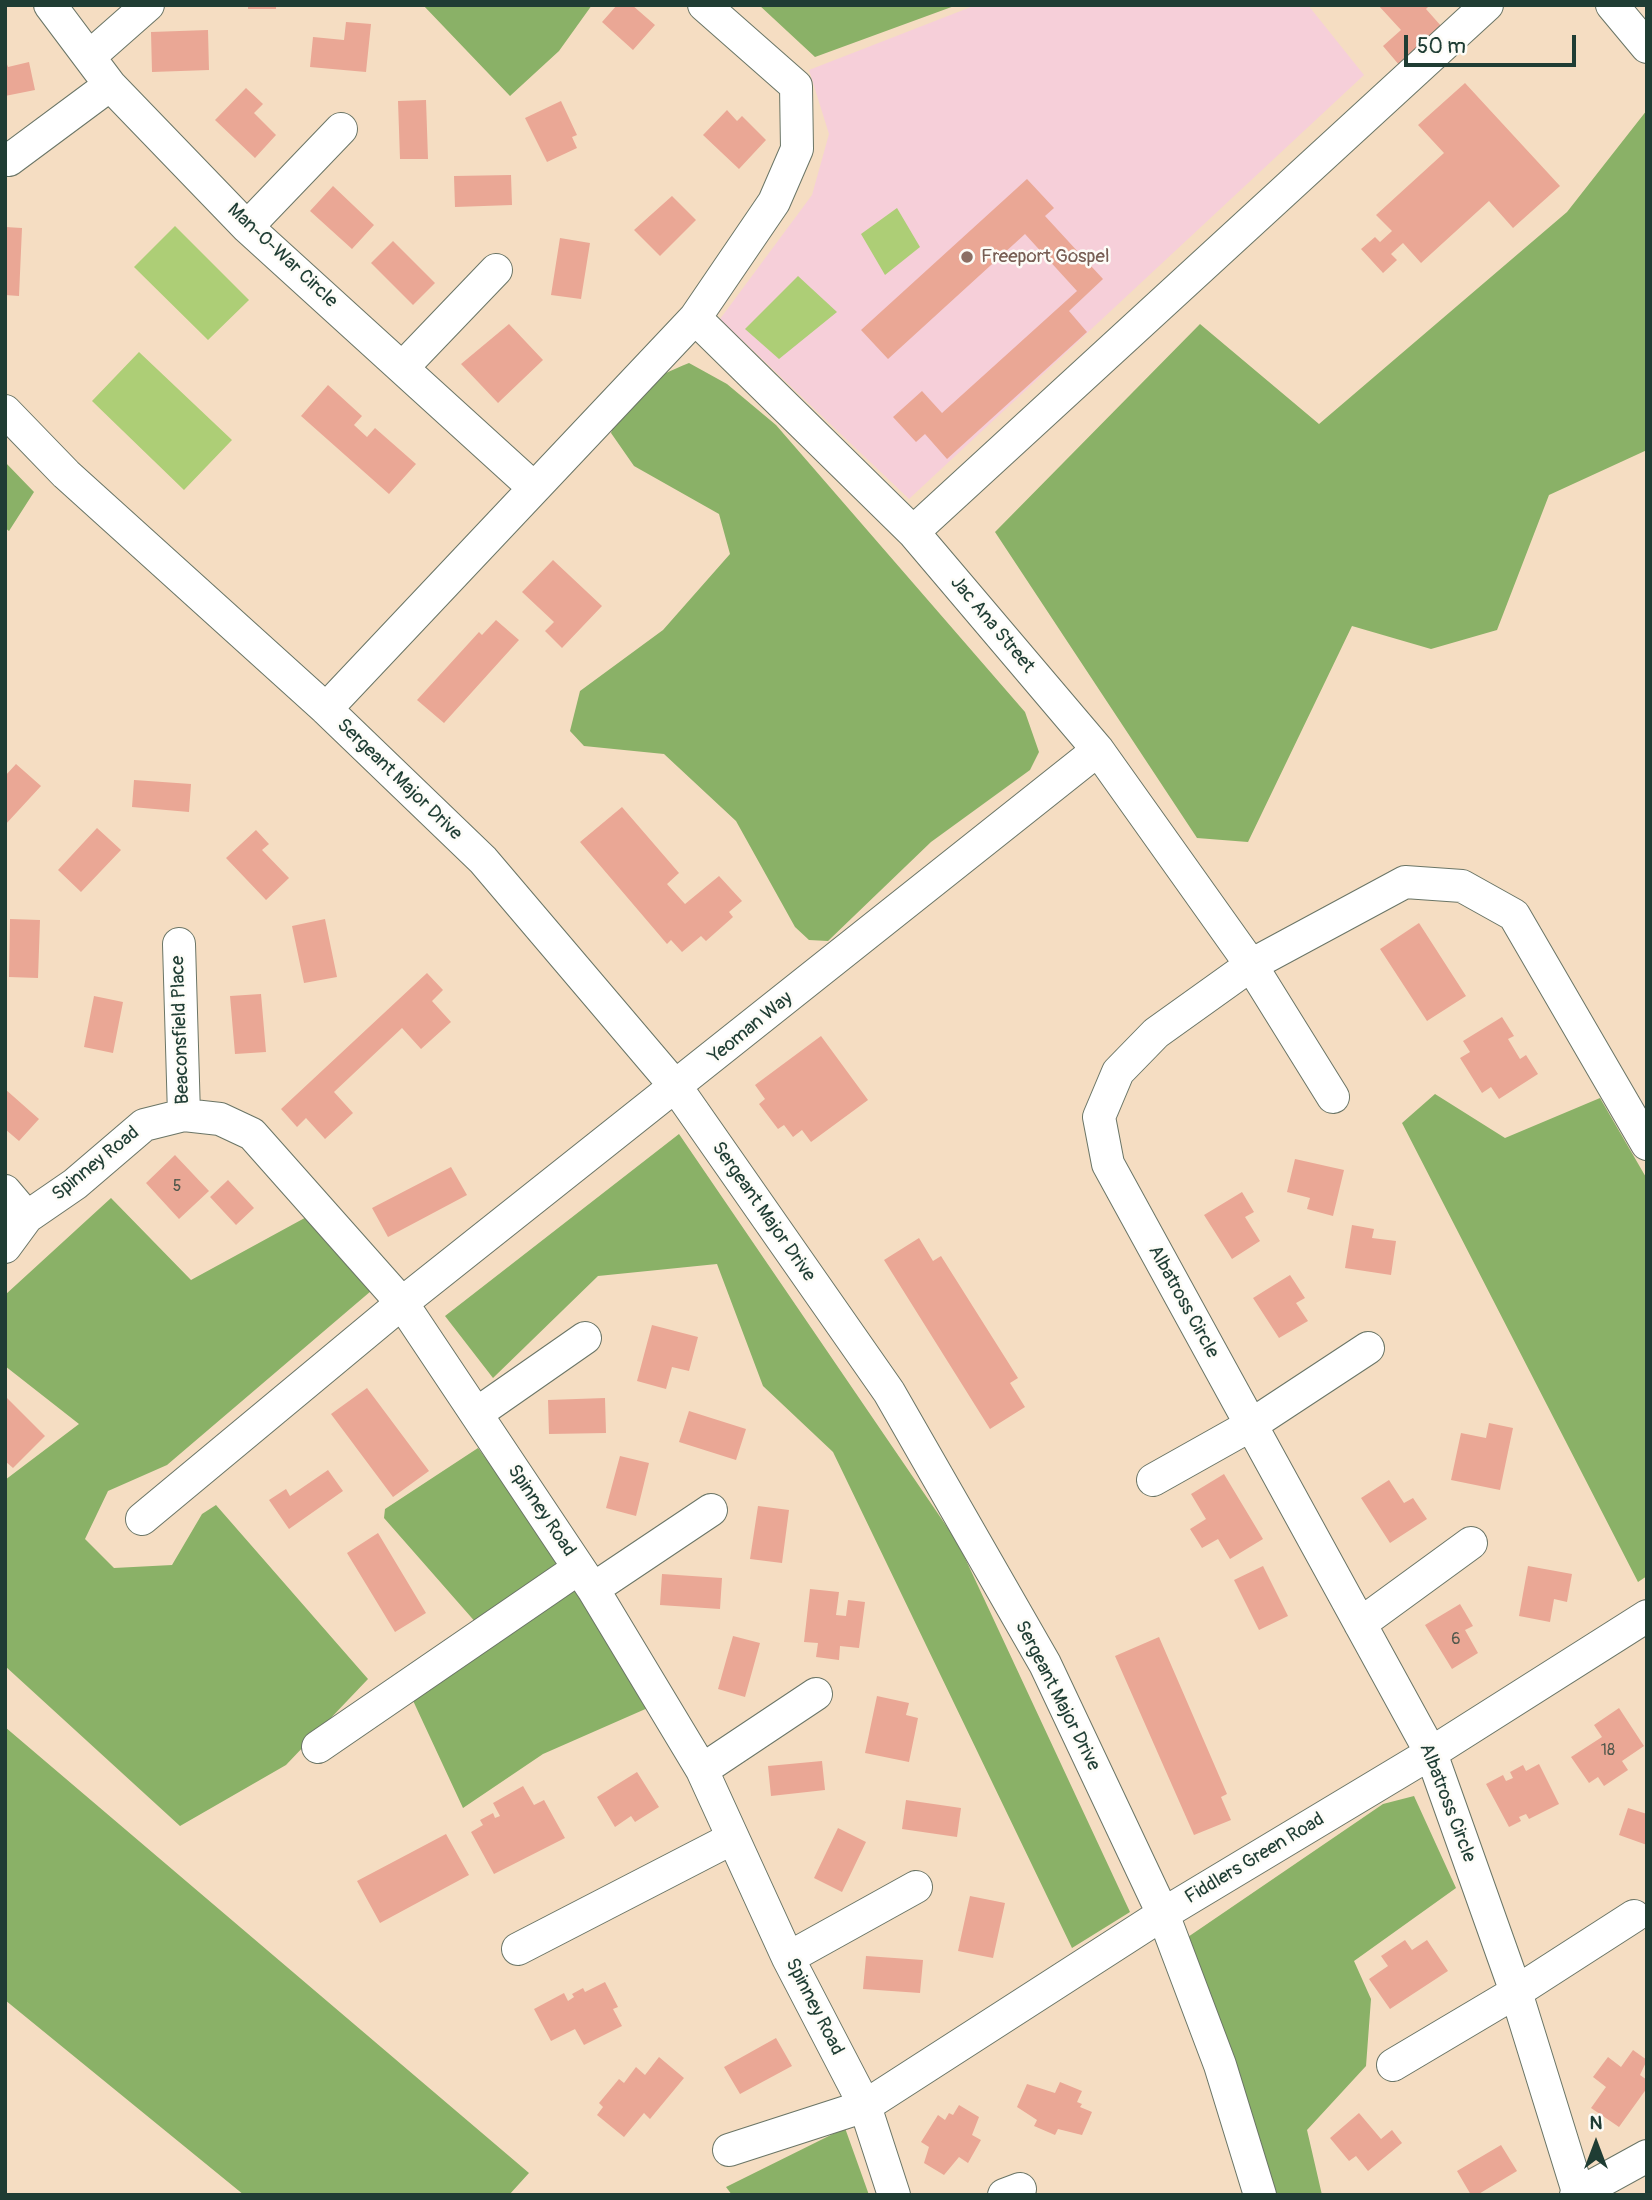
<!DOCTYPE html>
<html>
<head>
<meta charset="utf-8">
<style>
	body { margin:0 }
	#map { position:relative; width:1652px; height:2200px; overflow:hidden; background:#f5ddc2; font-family:Pangolin,sans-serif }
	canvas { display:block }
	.frame { position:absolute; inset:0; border:7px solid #1f3d34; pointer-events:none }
	.north { position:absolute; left:1561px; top:2109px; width:70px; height:70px; -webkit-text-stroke:5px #fdfcf7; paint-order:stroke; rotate:0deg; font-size:19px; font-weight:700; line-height:28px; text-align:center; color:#1f3d34 }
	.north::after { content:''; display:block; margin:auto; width:24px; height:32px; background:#1f3d34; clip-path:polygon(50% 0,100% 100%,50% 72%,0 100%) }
	.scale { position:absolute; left:1404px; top:35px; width:172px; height:32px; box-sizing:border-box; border:4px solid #1f3d34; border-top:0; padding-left:9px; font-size:21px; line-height:24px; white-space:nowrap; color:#1f3d34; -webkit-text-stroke:5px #fdfcf7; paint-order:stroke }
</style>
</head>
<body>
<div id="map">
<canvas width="1652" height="2200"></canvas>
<div class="frame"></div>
<div class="north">N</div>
<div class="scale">50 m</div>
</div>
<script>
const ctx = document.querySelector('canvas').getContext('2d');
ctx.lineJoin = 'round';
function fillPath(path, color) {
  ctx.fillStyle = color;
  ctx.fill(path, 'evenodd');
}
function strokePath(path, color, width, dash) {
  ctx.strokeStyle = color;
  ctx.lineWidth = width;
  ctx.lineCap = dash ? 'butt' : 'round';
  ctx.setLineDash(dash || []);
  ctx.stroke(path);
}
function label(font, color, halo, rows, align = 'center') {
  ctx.font = font + ' Pangolin,sans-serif';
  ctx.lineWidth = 5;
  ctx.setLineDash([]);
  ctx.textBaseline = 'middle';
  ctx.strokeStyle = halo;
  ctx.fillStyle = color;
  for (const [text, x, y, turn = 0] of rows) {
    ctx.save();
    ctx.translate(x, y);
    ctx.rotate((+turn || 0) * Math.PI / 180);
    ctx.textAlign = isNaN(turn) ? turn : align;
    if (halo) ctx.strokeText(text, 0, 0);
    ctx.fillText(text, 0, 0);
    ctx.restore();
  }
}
fillPath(new Path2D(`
	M 976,5 L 1308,5 L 1364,75 L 909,499 L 720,319 L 812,195 L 829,134 L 809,70 Z`), '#f6cfd9');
fillPath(new Path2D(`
	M 897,208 L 920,247 L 885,275 L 861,234 Z
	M 175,226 L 249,300 L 208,340 L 134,267 Z
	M 798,276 L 837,312 L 779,359 L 745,329 Z
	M 139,352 L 232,440 L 184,490 L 92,401 Z`), '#adce76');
fillPath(new Path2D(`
	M 423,5 L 592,5 L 559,51 L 510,96 Z
	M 759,5 L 957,5 L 815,57 Z
	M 1647,110 L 1647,450 L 1549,495 L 1497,630 L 1431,649 L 1352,626 L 1248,842 L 1197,838 L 995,532 L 1200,324 L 1319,424 L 1567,212 Z
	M 689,363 L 727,384 L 776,425 L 1025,712 L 1039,752 L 1030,770 L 931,842 L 828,941 L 809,940 L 795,927 L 736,821 L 664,754 L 584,746 L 570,731 L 580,691 L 663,630 L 730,554 L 719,514 L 634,466 L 611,433 C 624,393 652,378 689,363 Z
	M 5,462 L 34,492 L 9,531 L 5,528 Z
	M 1435,1094 L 1505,1138 L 1600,1098 L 1647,1179 L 1647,1576 L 1638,1582 L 1402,1123 Z
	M 679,1134 L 958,1543 L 1130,1912 L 1072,1948 L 833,1452 L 763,1386 L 717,1264 L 598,1276 L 493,1378 L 445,1316 Z
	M 111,1198 L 191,1280 L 312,1214 L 371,1291 L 167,1465 L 108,1491 L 85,1539 L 114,1568 L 172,1565 L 202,1514 L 216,1505 L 368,1679 L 286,1765 L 180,1826 L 5,1666 L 5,1480 L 79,1424 L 5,1366 L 5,1295 Z
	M 478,1448 L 602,1616 L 650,1707 L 543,1754 L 463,1808 L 409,1692 L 492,1641 L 384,1518 L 385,1509 Z
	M 5,1727 L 529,2173 L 509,2195 L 244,2195 L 5,2000 Z
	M 1414,1796 L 1456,1888 L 1354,1961 L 1371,1999 L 1366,2066 L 1307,2130 L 1322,2195 L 1265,2195 L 1185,1939 L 1383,1804 Z
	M 845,2128 L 869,2195 L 732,2195 L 726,2187 Z`), '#8ab167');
fillPath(new Path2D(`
	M 248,5 L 276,5 L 276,9 L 248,9 Z
	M 617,5 L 632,5 L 655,25 L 633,50 L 602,22 Z
	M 1378,5 L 1430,5 L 1426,9 L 1442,27 L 1400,66 L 1383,46 L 1401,30 Z
	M 346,22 L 371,24 L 366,72 L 310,67 L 313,37 L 344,40 Z
	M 208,30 L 209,70 L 152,72 L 151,32 Z
	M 5,59 L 8,67 L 29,62 L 35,90 L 5,96 Z
	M 1465,83 L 1560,186 L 1513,228 L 1489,201 L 1421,263 L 1403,243 L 1391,254 L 1397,260 L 1383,273 L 1361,249 L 1375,237 L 1380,242 L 1392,231 L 1376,215 L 1444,153 L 1418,125 Z
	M 246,88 L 263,104 L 254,113 L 276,135 L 255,158 L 215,120 Z
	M 426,100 L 428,159 L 400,159 L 398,101 Z
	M 561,101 L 577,135 L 572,137 L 577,148 L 547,162 L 525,118 Z
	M 727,110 L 737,121 L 742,116 L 766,140 L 739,169 L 703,135 Z
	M 511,175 L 512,205 L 455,207 L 454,176 Z
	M 1027,179 L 1054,208 L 1045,216 L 1103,279 L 1069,311 L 1087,332 L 947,459 L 925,434 L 916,442 L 893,417 L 922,391 L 942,413 L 1077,291 L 1025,234 L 888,359 L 861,330 Z
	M 333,186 L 374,225 L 352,249 L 310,211 Z
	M 672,196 L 696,220 L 660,256 L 634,230 Z
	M 5,227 L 22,228 L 19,296 L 5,295 Z
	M 560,238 L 590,243 L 581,299 L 551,295 Z
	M 393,241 L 435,283 L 413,305 L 371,263 Z
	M 509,324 L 543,360 L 498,403 L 461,364 Z
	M 328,385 L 362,416 L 354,425 L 367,437 L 375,428 L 416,464 L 389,494 L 301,416 Z
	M 553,560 L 602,606 L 562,648 L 545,631 L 554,622 L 522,592 Z
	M 496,620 L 519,640 L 444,723 L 417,700 L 479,632 L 482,635 Z
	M 16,764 L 41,786 L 5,825 L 5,776 Z
	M 134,780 L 191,784 L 189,812 L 132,807 Z
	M 622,807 L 679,873 L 667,884 L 685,904 L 719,876 L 742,901 L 729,912 L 733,917 L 706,941 L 701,936 L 682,952 L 671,940 L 667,944 L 580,842 Z
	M 97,828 L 121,850 L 81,892 L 58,870 Z
	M 256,830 L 269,844 L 262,850 L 289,878 L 266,900 L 226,858 Z
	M 10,919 L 40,920 L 38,978 L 9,977 Z
	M 325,919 L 337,977 L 304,983 L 292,926 Z
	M 1419,923 L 1466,996 L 1427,1021 L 1380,949 Z
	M 427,973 L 443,990 L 432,1001 L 451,1022 L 421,1049 L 402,1028 L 334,1092 L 353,1113 L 325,1139 L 306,1118 L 297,1127 L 281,1109 Z
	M 261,994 L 266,1052 L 235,1054 L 230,996 Z
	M 94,996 L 123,1002 L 113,1053 L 84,1047 Z
	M 1502,1017 L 1514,1036 L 1508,1039 L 1520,1059 L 1526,1055 L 1538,1074 L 1499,1099 L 1491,1087 L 1482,1093 L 1460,1058 L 1470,1052 L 1463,1041 Z
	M 821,1036 L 868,1100 L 811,1142 L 802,1130 L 793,1137 L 784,1125 L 778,1129 L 759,1104 L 765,1099 L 755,1085 Z
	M 5,1089 L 39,1119 L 19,1141 L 5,1129 Z
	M 175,1155 L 209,1191 L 179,1219 L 146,1183 Z
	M 1295,1159 L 1344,1170 L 1333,1216 L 1307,1209 L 1310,1198 L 1287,1192 Z
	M 451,1167 L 467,1195 L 388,1237 L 372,1208 Z
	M 228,1180 L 254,1208 L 236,1225 L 210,1197 Z
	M 1242,1192 L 1254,1212 L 1245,1217 L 1260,1241 L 1232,1259 L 1204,1215 Z
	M 1352,1225 L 1374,1229 L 1372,1238 L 1396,1241 L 1391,1275 L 1345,1268 Z
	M 919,1238 L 933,1261 L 941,1256 L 1018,1378 L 1010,1383 L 1025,1407 L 990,1429 L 884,1260 Z
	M 1290,1275 L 1305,1298 L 1296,1303 L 1308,1321 L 1279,1338 L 1253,1298 Z
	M 652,1325 L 698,1337 L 689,1371 L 672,1367 L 666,1389 L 637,1381 Z
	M 367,1388 L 429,1471 L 393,1497 L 331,1414 Z
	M 5,1396 L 45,1436 L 13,1468 L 5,1461 Z
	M 605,1398 L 606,1433 L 549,1434 L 548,1400 Z
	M 689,1411 L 746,1429 L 736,1460 L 679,1442 Z
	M 1489,1423 L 1513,1428 L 1500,1490 L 1451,1480 L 1461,1433 L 1486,1438 Z
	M 620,1456 L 649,1463 L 636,1516 L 606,1508 Z
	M 328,1470 L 343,1491 L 289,1529 L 269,1500 L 286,1489 L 290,1496 Z
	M 1224,1474 L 1263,1539 L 1230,1559 L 1218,1539 L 1202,1548 L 1190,1529 L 1206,1519 L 1191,1494 Z
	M 1389,1480 L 1404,1503 L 1413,1498 L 1427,1519 L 1390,1543 L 1361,1498 Z
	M 758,1506 L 789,1510 L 782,1563 L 750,1559 Z
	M 378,1533 L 426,1613 L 395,1632 L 347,1553 Z
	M 1263,1566 L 1288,1616 L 1259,1630 L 1234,1580 Z
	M 1528,1566 L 1572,1574 L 1567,1602 L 1554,1599 L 1550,1622 L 1519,1616 Z
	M 662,1574 L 722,1578 L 720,1609 L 660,1605 Z
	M 810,1589 L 839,1592 L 836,1615 L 846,1616 L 848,1600 L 865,1602 L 859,1648 L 840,1646 L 839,1660 L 816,1657 L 818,1643 L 804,1642 Z
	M 1460,1604 L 1473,1626 L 1465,1630 L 1478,1653 L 1452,1669 L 1425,1625 Z
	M 733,1636 L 760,1643 L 745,1697 L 718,1689 Z
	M 1159,1637 L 1227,1794 L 1221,1797 L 1231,1820 L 1194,1835 L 1115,1656 Z
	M 877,1696 L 909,1703 L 906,1715 L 918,1718 L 909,1762 L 865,1753 Z
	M 1619,1708 L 1644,1746 L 1622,1761 L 1628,1770 L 1604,1786 L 1598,1777 L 1589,1783 L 1571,1757 L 1602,1737 L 1594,1725 Z
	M 822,1761 L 825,1790 L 771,1796 L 768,1766 Z
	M 1539,1764 L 1559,1804 L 1529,1819 L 1526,1814 L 1519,1817 L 1521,1821 L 1509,1827 L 1486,1784 L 1503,1775 L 1506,1781 L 1513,1778 L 1510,1772 L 1523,1765 L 1526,1771 Z
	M 637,1772 L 659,1807 L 635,1822 L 631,1816 L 615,1827 L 597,1797 Z
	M 523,1786 L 534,1805 L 544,1800 L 565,1838 L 494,1874 L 471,1832 L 483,1825 L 480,1820 L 493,1813 L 495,1818 L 500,1816 L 493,1803 Z
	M 906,1800 L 961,1808 L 957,1837 L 902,1829 Z
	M 1628,1808 L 1647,1814 L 1647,1845 L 1619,1835 Z
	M 838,1828 L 866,1842 L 842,1892 L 814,1878 Z
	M 446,1834 L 469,1875 L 380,1923 L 357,1881 Z
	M 970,1896 L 1005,1903 L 993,1958 L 958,1951 Z
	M 1405,1940 L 1412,1950 L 1427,1940 L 1448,1971 L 1390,2009 L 1369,1979 L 1388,1966 L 1381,1956 Z
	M 866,1956 L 923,1960 L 920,1993 L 863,1989 Z
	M 605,1982 L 618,2007 L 613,2009 L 622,2026 L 584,2045 L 575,2029 L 551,2041 L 534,2009 L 564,1993 L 568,2001 L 574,1997 L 572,1994 L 583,1988 L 585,1992 Z
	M 776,2038 L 792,2066 L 740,2094 L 724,2067 Z
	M 1633,2050 L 1647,2060 L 1640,2075 L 1647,2080 L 1647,2088 L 1619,2127 L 1591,2108 L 1606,2087 L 1593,2077 L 1608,2057 L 1621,2067 Z
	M 659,2057 L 684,2078 L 650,2119 L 644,2113 L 624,2137 L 597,2115 L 603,2107 L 599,2103 L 619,2079 L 624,2083 L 636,2067 L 645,2075 Z
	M 1060,2082 L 1082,2091 L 1077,2102 L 1082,2104 L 1080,2107 L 1092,2112 L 1082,2135 L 1058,2129 L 1055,2135 L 1034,2126 L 1037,2120 L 1017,2107 L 1027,2084 L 1055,2093 Z
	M 959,2105 L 979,2117 L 972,2135 L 981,2140 L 968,2163 L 959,2157 L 944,2175 L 924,2163 L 929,2147 L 921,2142 L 938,2115 L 945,2120 L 949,2113 L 953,2115 Z
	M 1359,2113 L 1381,2139 L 1392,2130 L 1402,2143 L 1368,2171 L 1356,2156 L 1349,2161 L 1330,2138 Z
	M 1501,2145 L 1517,2171 L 1477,2195 L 1471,2195 L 1457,2171 Z`), '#eaa795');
const minor = new Path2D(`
	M 50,5 L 110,85 L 247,227 L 534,488
	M 1612,5 L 1647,47
	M 89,57 L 148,5
	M 9,160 L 110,85
	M 247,227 L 341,129
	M 695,318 L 913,532 L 1098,750 L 1251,965 L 1333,1097
	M 404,366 L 496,270
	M 5,411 L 66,474 L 326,709 L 483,860 L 676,1087 L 889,1392 L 1045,1664 L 1163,1914 L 1220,2065 L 1260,2195
	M 913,532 L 1487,5
	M 326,709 L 695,318 L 774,202 L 797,149 L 796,86 L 704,5
	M 179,944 L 184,1115
	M 5,1191 L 27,1217 L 75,1184 L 144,1125 L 184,1115 L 220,1119 L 252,1134 L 402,1303 L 593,1589 L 702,1770 L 788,1958 L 865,2106 L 894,2195
	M 5,1247 L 27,1217
	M 476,1414 L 585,1338
	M 1153,1480 L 1251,1425 L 1368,1348
	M 142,1519 L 402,1303 L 1098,750
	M 593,1589 L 711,1510
	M 1360,1624 L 1471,1543
	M 318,1747 L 579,1568
	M 702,1770 L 816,1694
	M 518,1949 L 733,1838
	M 788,1958 L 916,1887
	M 1393,2065 L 1516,1992 L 1634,1916
	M 729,2150 L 865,2106 L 1163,1914 L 1431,1753 L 1647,1616
	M 1004,2195 L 1020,2189
	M 1576,2195 L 1647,2156
	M 1579,2195 L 1516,1992 L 1431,1753 L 1108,1164 L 1099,1117 L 1118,1072 L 1156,1033 L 1251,965 L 1405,882 L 1462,886 L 1514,915 L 1647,1144`);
strokePath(minor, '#6a7566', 34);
strokePath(minor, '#fff', 32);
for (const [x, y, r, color] of [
	[967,257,7,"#8d6e63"]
]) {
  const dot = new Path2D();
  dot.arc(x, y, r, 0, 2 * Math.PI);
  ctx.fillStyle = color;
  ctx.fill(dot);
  strokePath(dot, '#fdfcf7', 2.5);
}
label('16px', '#52584c', null, [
	["5",177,1187],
	["6",1456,1640],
	["18",1608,1751]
]);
label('19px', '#1f3d34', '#fdfcf7', [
	["Man-O-War Circle",282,256,43],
	["Jac Ana Street",992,625,50],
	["Sergeant Major Drive",399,780,44],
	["Yeoman Way",751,1028,-39],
	["Beaconsfield Place",181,1030,-92],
	["Spinney Road",96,1164,-39],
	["Sergeant Major Drive",763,1212,55],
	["Albatross Circle",1183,1302,61],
	["Spinney Road",541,1511,56],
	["Sergeant Major Drive",1057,1696,63],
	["Albatross Circle",1447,1803,69],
	["Fiddlers Green Road",1255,1859,-31],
	["Spinney Road",814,2007,63]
]);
label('19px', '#785e54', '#fdfcf7', [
	["Freeport Gospel",981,257]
], 'left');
</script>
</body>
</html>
